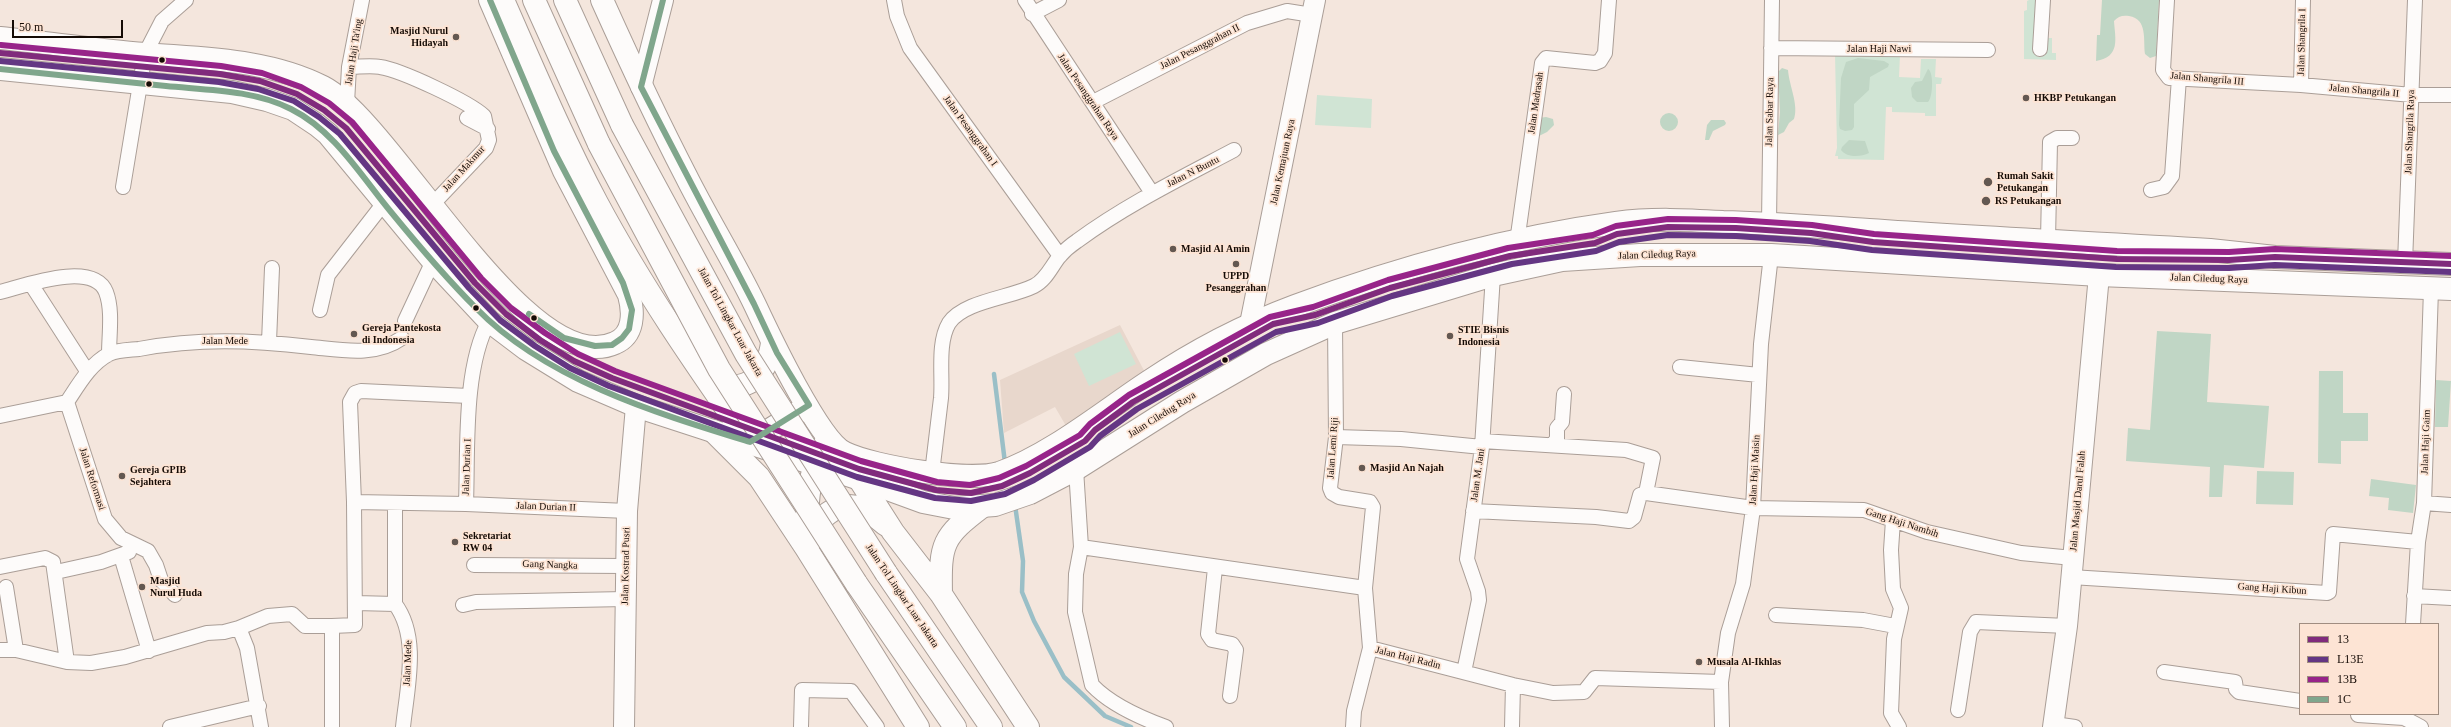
<!DOCTYPE html>
<html>
<head>
<meta charset="utf-8">
<style>
	body { margin:0 }
	#map { position:relative; width:2451px; height:727px; overflow:hidden; background:#f4e6dd; font-family:"Times New Roman",serif }
	canvas { display:block }
	.legend { position:absolute; left:2299px; top:623px; width:140px; height:92px; box-sizing:border-box; background:#fde4d4; border:1px solid #a08d81; margin:0; padding:5px 7px; list-style:none; font-size:12px; color:#150b05 }
	.legend li { display:flex; align-items:center; gap:8px; height:20px }
	.legend b { width:20px; border:1px solid #a08d81 }
	.scale { position:absolute; left:12px; top:20px; width:111px; height:18px; box-sizing:border-box; border:2px solid #150b05; border-top:0; padding-left:5px; font-size:12px; line-height:14px; white-space:nowrap; color:#150b05; -webkit-text-stroke:3px #fde4d4; paint-order:stroke }
</style>
</head>
<body>
<div id="map">
<canvas width="2451" height="727"></canvas>
<ul class="legend">
<li><b style="height:5px;background:#802b7c"></b>13</li>
<li><b style="height:5px;background:#643683"></b>L13E</li>
<li><b style="height:5px;background:#972489"></b>13B</li>
<li><b style="height:5px;background:#80a68c"></b>1C</li>
</ul>
<div class="scale">50 m</div>
</div>
<script>
const ctx = document.querySelector('canvas').getContext('2d');
ctx.lineJoin = 'round';
function fillPath(path, color) {
  ctx.fillStyle = color;
  ctx.fill(path, 'evenodd');
}
function strokePath(path, color, width, dash) {
  ctx.strokeStyle = color;
  ctx.lineWidth = width;
  ctx.lineCap = dash ? 'butt' : 'round';
  ctx.setLineDash(dash || []);
  ctx.stroke(path);
}
function label(font, color, halo, rows, align = 'center') {
  ctx.font = font + ' "Times New Roman",serif';
  ctx.lineWidth = 3.5;
  ctx.setLineDash([]);
  ctx.textBaseline = 'middle';
  ctx.strokeStyle = halo;
  ctx.fillStyle = color;
  for (const [text, x, y, turn = 0] of rows) {
    ctx.save();
    ctx.translate(x, y);
    ctx.rotate((+turn || 0) * Math.PI / 180);
    ctx.textAlign = isNaN(turn) ? turn : align;
    if (halo) ctx.strokeText(text, 0, 0);
    ctx.fillText(text, 0, 0);
    ctx.restore();
  }
}
fillPath(new Path2D(`
	M 1120,325 L 1149,380 L 1069,431 L 1055,407 L 1004,433 L 1000,380 Z`), '#e8d7cc');
fillPath(new Path2D(`
	M 2029,0 L 2036,0 L 2034,53 L 2039,57 L 2045,55 L 2047,38 L 2052,38 L 2052,53 L 2056,53 L 2056,60 L 2024,59 L 2024,11 L 2027,10 L 2027,1 Z
	M 1835,54 L 1900,55 L 1899,77 L 1920,78 L 1921,59 L 1936,59 L 1935,77 L 1942,78 L 1941,84 L 1936,84 L 1936,116 L 1925,116 L 1925,113 L 1892,112 L 1892,107 L 1886,107 L 1884,160 L 1838,159 L 1838,156 L 1835,156 L 1837,148 Z
	M 1317,95 L 1372,99 L 1371,128 L 1315,125 Z
	M 1120,332 L 1136,364 L 1089,386 L 1074,354 Z`), '#d0e4d4');
fillPath(new Path2D(`
	M 2102,0 L 2159,0 L 2156,56 L 2150,58 L 2145,54 C 2143,40 2148,19 2129,16 C 2123,15 2118,16 2114,21 C 2115,38 2121,57 2096,61 L 2097,35 L 2100,35 Z
	M 1858,58 L 1884,61 L 1889,64 L 1888,67 L 1870,77 L 1869,90 L 1854,104 L 1854,127 L 1852,130 L 1845,131 L 1840,129 L 1839,125 L 1841,78 L 1846,62 Z
	M 1782,68 L 1788,70 C 1789,85 1799,105 1794,119 L 1789,123 L 1784,132 L 1778,135 L 1780,112 L 1778,72 Z
	M 1928,69 C 1934,72 1933,98 1928,102 L 1917,102 L 1912,97 L 1911,88 L 1915,82 L 1922,81 Z
	M1660 122a9 9 0 1 1 18 0a9 9 0 1 1-18 0Z
	M 1546,117 L 1553,119 L 1554,125 L 1547,132 L 1539,136 L 1537,134 L 1539,118 Z
	M 1711,120 L 1724,120 L 1726,123 L 1725,125 L 1713,131 L 1709,140 L 1705,140 L 1707,125 Z
	M 1849,140 L 1865,141 L 1869,153 C 1861,157 1847,158 1841,150 L 1842,147 Z
	M 2157,331 L 2211,334 L 2207,402 L 2269,406 L 2264,468 L 2224,465 L 2222,497 L 2209,497 L 2210,467 L 2126,461 L 2128,428 L 2150,430 Z
	M 2319,371 L 2343,371 L 2343,413 L 2368,413 L 2368,441 L 2341,441 L 2341,464 L 2318,463 Z
	M 2436,380 L 2451,381 L 2448,427 L 2435,427 Z
	M 2257,471 L 2294,472 L 2293,505 L 2256,504 Z
	M 2371,479 L 2416,485 L 2413,513 L 2388,510 L 2389,498 L 2369,496 Z`), '#c0d6c5');
strokePath(new Path2D(`
	M 994,374 L 1005,463
	M 1015,505 L 1023,561 L 1022,592 L 1034,621 L 1064,677 L 1105,716 L 1131,727`), '#9abfc7', 4.5);
const street = new Path2D(`
	M 894,0 L 897,16 L 910,48 L 1060,256
	M 1025,0 L 1152,193
	M 2167,0 L 2163,70 L 2169,78 L 2301,85 L 2412,95 L 2451,95
	M 1032,14 L 1059,0
	M 1771,48 L 1988,50
	M 2040,49 L 2043,0
	M 349,67 C 359,67 371,65 380,67 C 401,70 469,102 484,116 L 489,140 L 486,148 L 431,206
	M 2301,85 L 2303,0
	M 1093,102 L 1247,23 L 1287,11 L 1312,15
	M 347,103 L 349,67 L 362,0
	M 467,118 L 488,129
	M 123,187 L 145,54 L 162,21 L 186,0
	M 2151,190 L 2164,187 L 2172,176 L 2179,78
	M 1769,223 L 1772,0
	M 2048,240 L 2050,142 L 2057,138 L 2072,138
	M 1517,242 L 1542,63 L 1546,58 L 1595,63 L 1600,61 L 1605,53 L 1609,0
	M 2405,263 L 2415,0
	M 31,284 L 87,371
	M 0,292 C 24,286 93,260 106,292 C 113,310 109,335 109,354
	M 320,310 L 328,275 L 384,203
	M 405,321 L 433,261
	M 1335,323 L 1336,437 L 1330,488 L 1332,493 L 1339,497 L 1370,502 L 1373,507 L 1365,588
	M 269,342 L 272,268
	M 1680,367 L 1759,375
	M 67,402 C 79,384 90,364 109,354 C 117,350 130,350 139,349 C 198,338 251,340 311,347 C 342,350 375,357 402,338
	M 0,416 L 67,402 L 105,519 L 121,538 L 148,551 L 156,565 L 161,580 L 175,595
	M 1336,437 L 1401,439 L 1482,447
	M 1482,441 L 1626,450 L 1653,458 L 1646,493 L 1753,508 L 1864,510 L 1927,532 L 2021,553 L 2073,558
	M 1552,445 L 1557,439 L 1557,428 L 1562,422 L 1564,394
	M 1076,469 L 1081,547 L 1365,588 L 1370,648 L 1354,711 L 1353,727
	M 932,473 C 935,448 938,423 941,398 C 943,376 937,343 949,323 C 964,301 1010,298 1034,286 C 1046,280 1051,267 1059,257 C 1064,251 1071,245 1077,241 C 1126,205 1181,178 1234,150
	M 354,502 L 350,402 L 355,393 L 361,391 L 469,396
	M 2424,503 L 2451,505
	M 395,504 L 395,604
	M 466,504 L 627,511
	M 1473,511 L 1596,517 L 1629,521 L 1634,517 L 1640,495 L 1646,493
	M 1893,520 L 1891,550 L 1893,589 L 1901,608 L 1894,639 L 1891,713 L 1899,727
	M 1081,547 L 1076,574 L 1075,612 L 1092,685 C 1111,705 1141,718 1166,727
	M 121,556 L 149,651
	M 474,565 L 625,566
	M 0,567 L 45,558 L 53,562 L 67,662
	M 1215,568 L 1208,634 L 1212,640 L 1232,644 L 1236,650 L 1230,696
	M 56,572 L 101,562 L 129,552
	M 2071,577 L 2327,593 L 2329,592 L 2333,534 L 2418,542
	M 6,587 L 16,650
	M 2414,596 L 2451,598
	M 356,603 L 395,604 C 420,637 407,688 403,727
	M 463,605 L 476,602 L 625,599
	M 1776,615 L 1863,620 L 1895,626
	M 2413,624 L 2418,542 L 2424,503 L 2431,289
	M 239,628 L 268,616 L 292,614 L 305,626 L 332,626
	M 1370,648 L 1513,685 L 1553,693 L 1584,692 L 1595,678 L 1721,682 L 1722,727
	M 0,650 L 16,650 L 67,662 L 91,663 L 125,657 L 207,633 L 224,632 L 239,628 L 247,648 L 261,727
	M 1464,672 L 1479,600 L 1478,591 L 1467,559 L 1482,447 L 1493,275
	M 2164,672 L 2235,682 L 2236,689 L 2239,692 L 2300,701
	M 1721,682 L 1728,633 L 1743,584 L 1753,508 L 1761,344 L 1771,255
	M 1958,710 L 1970,632 L 1976,622 L 2067,626
	M 2358,715 L 2404,718 L 2421,727
	M 2054,724 L 2075,727
	M 170,727 L 259,706
	M 332,727 L 332,626 L 355,625 L 354,502 L 466,504 C 468,451 463,368 489,321
	M 801,727 L 802,690 L 851,691 L 877,727
	M 1512,727 L 1513,685`);
const secondary = new Path2D(`
	M 641,87 L 663,0
	M 1250,324 L 1315,0
	M 624,727 L 627,511 L 636,406
	M 2053,727 L 2067,626 L 2099,275`);
const primary = new Path2D(`
	M 602,0 C 629,60 656,118 686,176 C 708,220 734,261 755,305 C 769,335 819,441 845,453 C 874,467 969,482 999,473 C 1049,456 1104,411 1148,382 C 1194,351 1244,325 1295,306 C 1398,268 1507,238 1616,223 C 1651,218 1688,220 1723,222 C 1772,223 1820,227 1869,230 C 1983,238 2096,243 2210,250 L 2275,257 L 2451,264
	M 0,38 C 49,43 97,50 145,54 C 205,59 268,59 323,87 C 393,123 528,383 615,343 C 634,335 634,313 629,295 L 564,171 L 490,0
	M 0,69 L 232,92 L 267,100 L 293,109 L 317,125 L 328,134 L 433,261 L 489,321 L 526,349 L 578,381 L 636,406 L 860,479 L 923,502 L 954,508 L 995,505 L 1030,493 L 1076,469 L 1182,402 L 1266,354 L 1335,323 L 1493,275 L 1562,260 L 1640,255 L 1771,255 L 2099,275 L 2451,289
	M 750,442 L 803,409`);
const highway = new Path2D(`
	M 503,0 C 533,68 562,137 597,203 C 642,287 696,365 750,442
	M 534,0 L 599,144
	M 565,0 L 622,125
	M 714,380 C 745,398 768,374 772,343
	M 713,431 L 759,477 L 806,548 L 918,727
	M 842,452 L 893,532 L 941,594 L 1028,727
	M 807,519 C 808,491 811,462 828,439
	M 811,540 C 814,519 838,500 860,508 C 870,512 878,518 886,525
	M 886,573 L 991,727
	M 856,583 L 955,727
	M 941,594 C 940,543 942,537 983,506`);
strokePath(street, '#aa9e97', 16);
strokePath(secondary, '#aa9e97', 22);
strokePath(primary, '#aa9e97', 24);
strokePath(highway, '#aa9e97', 24);
strokePath(street, '#fdfbfa', 14);
strokePath(secondary, '#fdfbfa', 20);
strokePath(primary, '#fdfbfa', 22);
strokePath(highway, '#fdfbfa', 22);
const highwayBridge = new Path2D(`
	M 622,125 L 746,354 L 886,573
	M 599,144 L 719,369 L 856,583`);
strokePath(highwayBridge, '#aa9e97', 24, []);
strokePath(highwayBridge, '#fdfbfa', 22);
strokePath(new Path2D(`
	M 0,53 L 220,74 L 260,81 L 297,94 L 324,110 L 346,128 L 475,283 L 506,314 L 540,340 L 574,361 L 612,378 L 859,469 L 936,490 L 971,493 L 1002,486 L 1030,473 L 1085,441 L 1095,430 L 1133,402 L 1273,324 L 1315,315 L 1390,288 L 1510,256 L 1595,243 L 1617,234 L 1668,227 L 1736,228 L 1811,233 L 1873,242 L 2117,259 L 2229,260 L 2275,257 L 2451,264`), '#802b7c', 6);
strokePath(new Path2D(`
	M 0,61 L 219,82 L 258,89 L 294,101 L 319,117 L 340,134 L 469,288 L 500,320 L 535,346 L 570,368 L 609,386 L 857,477 L 935,498 L 971,501 L 1005,494 L 1034,480 L 1090,447 L 1100,436 L 1137,409 L 1276,332 L 1318,323 L 1392,296 L 1512,264 L 1596,251 L 1619,242 L 1668,235 L 1736,236 L 1810,241 L 1872,250 L 2116,267 L 2229,268 L 2275,265 L 2451,272`), '#643683', 6);
strokePath(new Path2D(`
	M 1,45 L 221,66 L 262,73 L 301,87 L 329,103 L 352,122 L 481,278 L 511,308 L 545,333 L 578,354 L 615,371 L 861,461 L 937,482 L 970,485 L 999,478 L 1026,466 L 1080,435 L 1090,424 L 1129,395 L 1270,317 L 1313,307 L 1388,280 L 1508,248 L 1593,235 L 1616,226 L 1668,219 L 1736,220 L 1812,225 L 1874,234 L 2117,251 L 2229,252 L 2275,249 L 2451,256`), '#972489', 6);
strokePath(new Path2D(`
	M 490,0 L 554,151 L 623,283 L 632,310 L 629,329 L 622,338 L 612,345 L 595,346 L 564,338 L 529,314
	M 0,69 C 55,75 111,80 166,86 C 208,90 254,90 291,109 C 335,131 361,176 391,212 C 418,245 446,278 476,308 C 546,380 656,413 750,442 L 809,405 L 777,353 L 754,304 L 641,87 L 663,0`), '#80a68c', 6);
for (const [x, y, r, color] of [
	[456,37,4,"#635851"],
	[162,60,3.5,"#150b05"],
	[149,84,3.5,"#150b05"],
	[2026,98,4,"#635851"],
	[1988,182,5,"#635851"],
	[1986,201,5,"#635851"],
	[1173,249,4,"#635851"],
	[1236,264,4,"#635851"],
	[476,308,3.5,"#150b05"],
	[534,318,3.5,"#150b05"],
	[354,334,4,"#635851"],
	[1450,336,4,"#635851"],
	[1225,360,3.5,"#150b05"],
	[1362,468,4,"#635851"],
	[122,476,4,"#635851"],
	[455,542,4,"#635851"],
	[142,587,4,"#635851"],
	[1699,662,4,"#635851"]
]) {
  const dot = new Path2D();
  dot.arc(x, y, r, 0, 2 * Math.PI);
  ctx.fillStyle = color;
  ctx.fill(dot);
  strokePath(dot, '#fde4d4', 1.5);
}
label('bold 10px', '#150b05', '#fde4d4', [
	["Masjid Nurul",448,31,"right"],
	["Hidayah",448,43,"right"],
	["HKBP Petukangan",2034,98],
	["Rumah Sakit",1997,176],
	["Petukangan",1997,188],
	["RS Petukangan",1995,201],
	["Masjid Al Amin",1181,249],
	["UPPD",1236,276,"center"],
	["Pesanggrahan",1236,288,"center"],
	["Gereja Pantekosta",362,328],
	["di Indonesia",362,340],
	["STIE Bisnis",1458,330],
	["Indonesia",1458,342],
	["Masjid An Najah",1370,468],
	["Gereja GPIB",130,470],
	["Sejahtera",130,482],
	["Sekretariat",463,536],
	["RW 04",463,548],
	["Masjid",150,581],
	["Nurul Huda",150,593],
	["Musala Al-Ikhlas",1707,662]
], 'left');
label('10px', '#150b05', '#fde4d4', [
	["Jalan Shangrila I",2302,42,-89],
	["Jalan Pesanggrahan II",1200,47,-27],
	["Jalan Haji Nawi",1879,49],
	["Jalan Haji Ta'ing",354,52,-81],
	["Jalan Shangrila III",2207,79,5],
	["Jalan Shangrila II",2364,91,5],
	["Jalan Pesanggrahan Raya",1088,97,56],
	["Jalan Madrasah",1536,103,-82],
	["Jalan Sabar Raya",1770,112,-89],
	["Jalan Pesanggrahan I",970,131,54],
	["Jalan Shangrila Raya",2410,132,-88],
	["Jalan Kemajuan Raya",1283,162,-78],
	["Jalan Makmur",464,169,-48],
	["Jalan N Buntu",1193,172,-27],
	["Jalan Ciledug Raya",1657,255,-2],
	["Jalan Ciledug Raya",2209,279,2],
	["Jalan Tol Lingkar Luar Jakarta",730,322,61],
	["Jalan Mede",225,341],
	["Jalan Ciledug Raya",1162,415,-32],
	["Jalan Haji Gaim",2426,442,-88],
	["Jalan Lemi Riji",1333,448,-86],
	["Jalan Durian I",467,467,-88],
	["Jalan Haji Maisin",1755,470,-87],
	["Jalan M. Jani",1478,475,-82],
	["Jalan Reformasi",92,479,72],
	["Jalan Masjid Darul Falah",2078,501,-85],
	["Jalan Durian II",546,507,2],
	["Gang Haji Nambih",1902,523,18],
	["Gang Nangka",550,565,2],
	["Jalan Kostrad Pusri",626,566,-89],
	["Gang Haji Kibun",2272,589,4],
	["Jalan Tol Lingkar Luar Jakarta",902,596,56],
	["Jalan Haji Radin",1408,658,14],
	["Jalan Mede",408,663,-88]
]);
</script>
</body>
</html>
